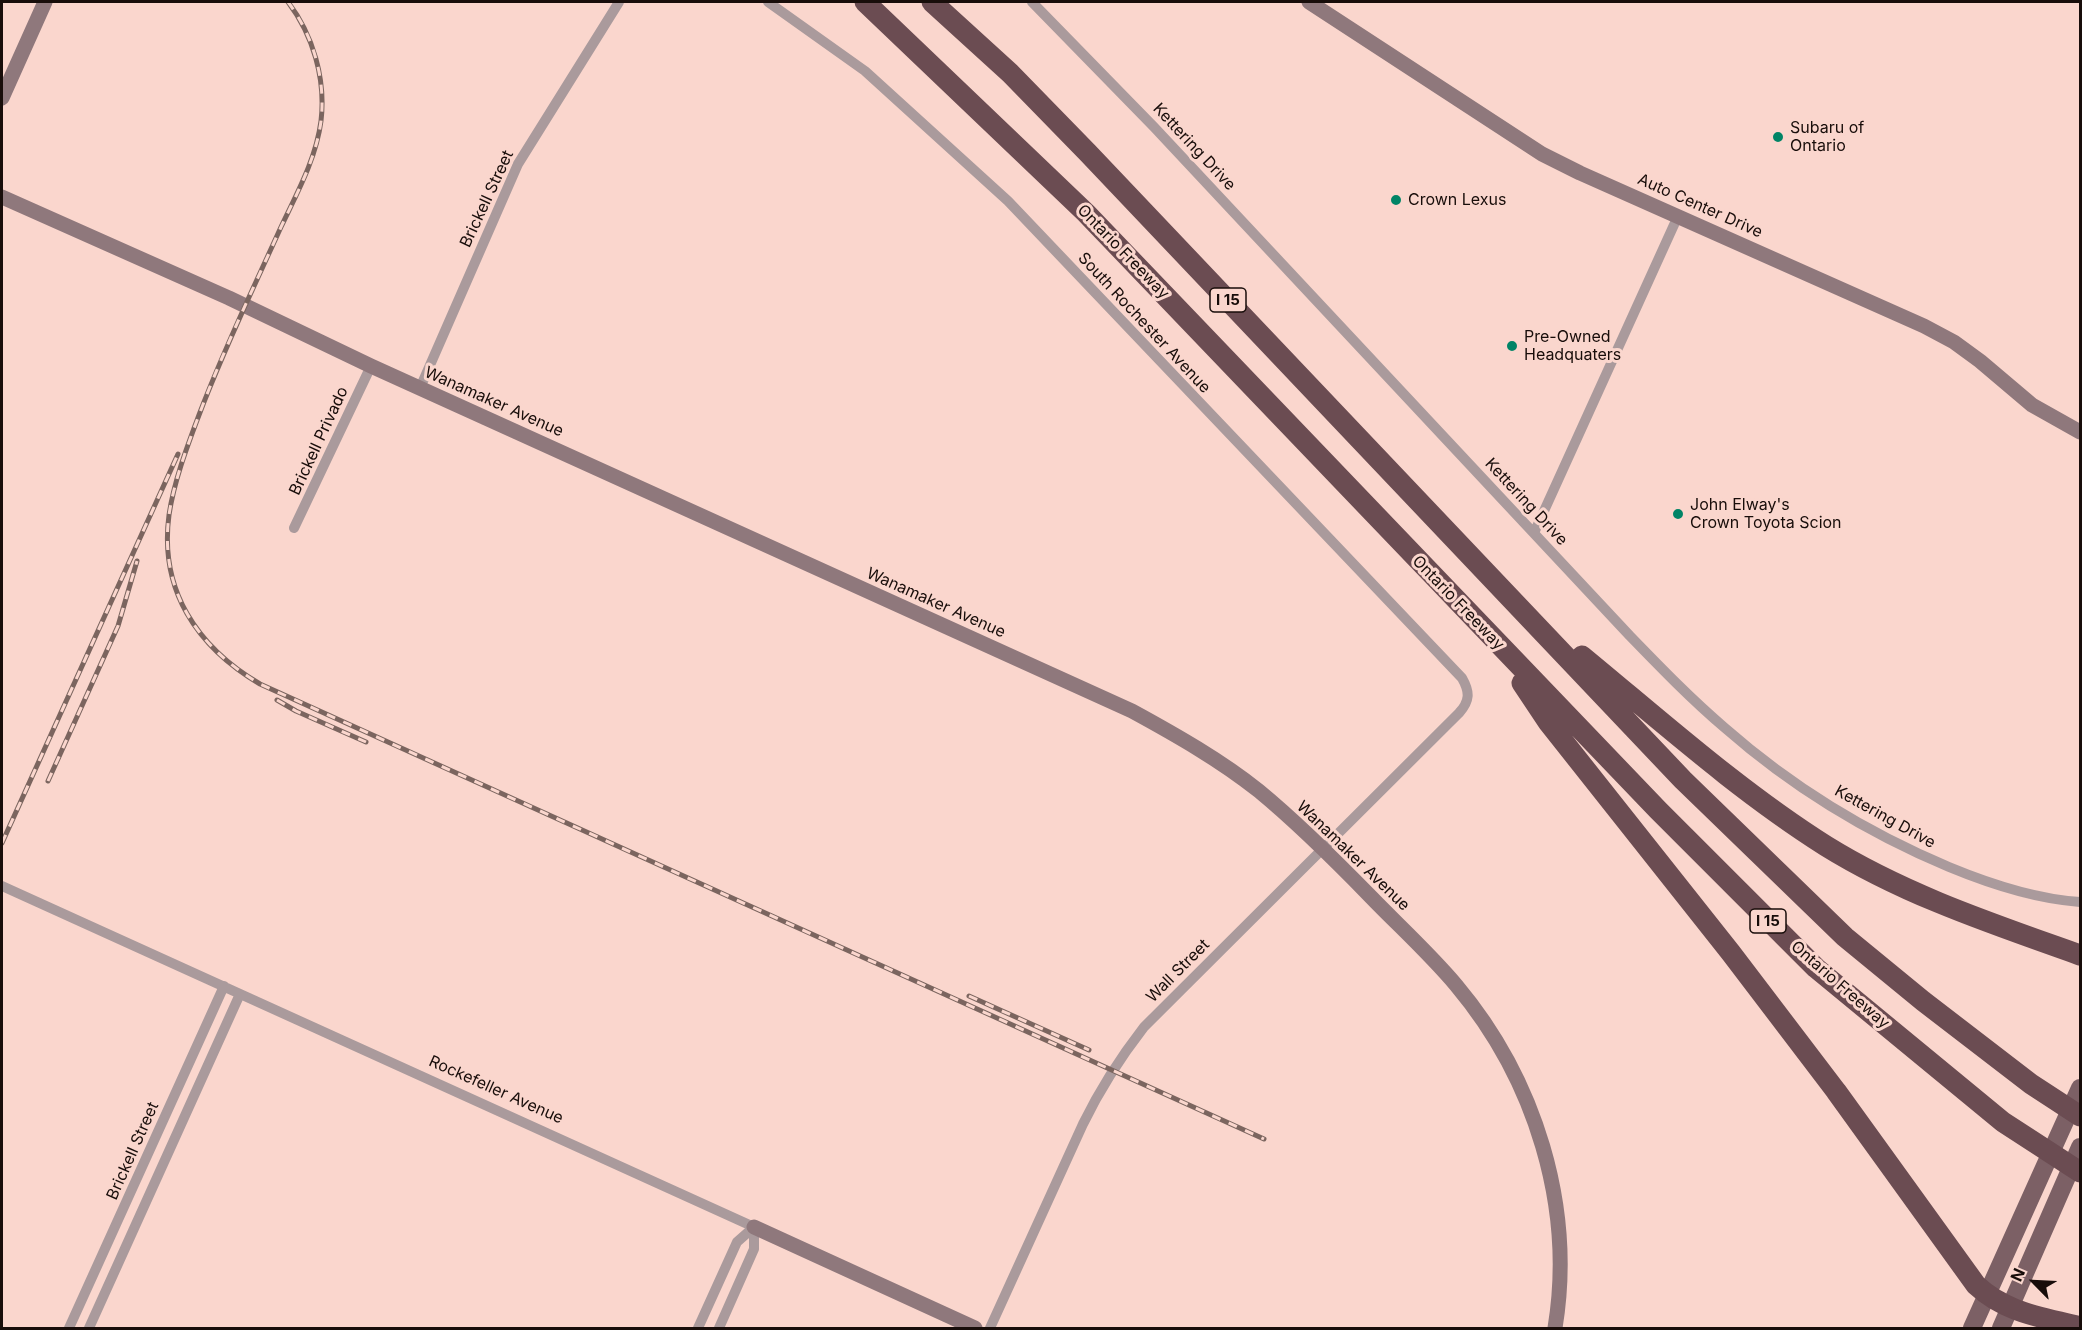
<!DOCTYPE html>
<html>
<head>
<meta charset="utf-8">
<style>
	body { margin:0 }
	#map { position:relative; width:2082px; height:1330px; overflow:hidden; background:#fad6cd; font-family:Inter,sans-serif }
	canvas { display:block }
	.frame { position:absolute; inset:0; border:3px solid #180d0a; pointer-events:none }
	.north { position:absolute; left:2004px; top:1252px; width:60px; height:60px; -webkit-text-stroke:4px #fad6cd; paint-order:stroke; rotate:294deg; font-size:16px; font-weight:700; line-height:24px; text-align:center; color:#180d0a }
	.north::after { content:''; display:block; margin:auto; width:21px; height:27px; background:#180d0a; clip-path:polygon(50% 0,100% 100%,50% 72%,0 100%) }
</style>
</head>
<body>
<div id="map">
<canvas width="2082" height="1330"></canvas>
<div class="frame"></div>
<div class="north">N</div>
</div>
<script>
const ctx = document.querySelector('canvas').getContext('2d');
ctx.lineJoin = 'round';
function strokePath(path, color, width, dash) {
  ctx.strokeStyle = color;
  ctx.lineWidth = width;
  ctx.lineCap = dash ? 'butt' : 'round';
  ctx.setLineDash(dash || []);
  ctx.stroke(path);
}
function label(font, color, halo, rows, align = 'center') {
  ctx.font = font + ' Inter,sans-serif';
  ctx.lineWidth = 6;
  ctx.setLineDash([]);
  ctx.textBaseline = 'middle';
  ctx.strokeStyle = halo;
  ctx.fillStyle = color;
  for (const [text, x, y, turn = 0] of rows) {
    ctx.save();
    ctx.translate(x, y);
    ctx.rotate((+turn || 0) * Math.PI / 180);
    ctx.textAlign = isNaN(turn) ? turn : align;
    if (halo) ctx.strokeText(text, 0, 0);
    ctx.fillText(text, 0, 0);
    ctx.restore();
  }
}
strokePath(new Path2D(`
	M 768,2 L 865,71 L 1008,201 L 1462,678 C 1470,692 1470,701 1459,713 L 1144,1027 C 1120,1058 1100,1089 1083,1124 L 990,1328
	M 1032,2 L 1154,127 L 1630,636 C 1661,668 1691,699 1725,728 C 1791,786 1868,833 1949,867 C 1990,884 2036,899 2080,902
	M 420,388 L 518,164 L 619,2
	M 294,528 L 371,366
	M 1534,533 L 1678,216
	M 2,886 L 754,1227
	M 69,1328 L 224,986
	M 89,1328 L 240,994
	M 698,1328 L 737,1242 L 754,1227
	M 719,1328 L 754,1249 L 754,1227`), '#aa9a9c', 10);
strokePath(new Path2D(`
	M 1309,2 L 1542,154 L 1580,173 L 1924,326 L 1954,342 L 1980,361 L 2032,405 L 2080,432
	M 2,98 L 45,2
	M 2,197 L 229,298 L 371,366 L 1132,711 C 1176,735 1220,760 1259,791 C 1299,824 1335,860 1371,897 C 1399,926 1430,954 1456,985 C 1535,1079 1575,1206 1555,1328
	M 754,1227 L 975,1328`), '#8f787c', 15);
strokePath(new Path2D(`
	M 1972,1328 L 2080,1088
	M 2001,1328 L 2080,1147`), '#7c6065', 18);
strokePath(new Path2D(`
	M 865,2 L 1086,213 L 1658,810 L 1816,968 L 2003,1122 L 2080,1172
	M 932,2 L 1010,73 L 1088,153 L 1683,780 L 1845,937 L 1923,1001 L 2031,1084 L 2080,1116
	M 1582,656 C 1661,721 1739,791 1826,846 C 1905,895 1993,924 2080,955
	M 1522,683 L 1548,722 L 1731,953 L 1836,1091 L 1976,1285 C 2006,1313 2042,1317 2080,1327`), '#6b4c52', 21);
const rail = new Path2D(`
	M 288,2 C 313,35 326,79 321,121 C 316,159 297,193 281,227 C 253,289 223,351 199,415 C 187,447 174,481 169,515 C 159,590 197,647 260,684 L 1264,1139
	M 277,700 L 296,711 L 366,742
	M 48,781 L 118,626 L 137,561
	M 2,843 L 178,454
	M 969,996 L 1089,1050`);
strokePath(rail, '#7b655f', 5);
strokePath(rail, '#fad6cd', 3, [9]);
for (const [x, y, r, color] of [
	[1778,137,6,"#008466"],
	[1396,200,6,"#008466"],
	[1512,346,6,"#008466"],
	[1678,514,6,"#008466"]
]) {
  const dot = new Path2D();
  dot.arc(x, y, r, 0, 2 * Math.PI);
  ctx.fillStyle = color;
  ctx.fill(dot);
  strokePath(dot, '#fad6cd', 2);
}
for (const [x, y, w] of [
	[1228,300,36],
	[1768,921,36]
]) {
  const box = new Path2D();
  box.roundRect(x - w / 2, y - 12, w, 24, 4.5);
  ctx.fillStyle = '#fad6cd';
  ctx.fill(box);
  strokePath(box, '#180d0a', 1.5);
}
label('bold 15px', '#180d0a', null, [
	["I 15",1228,300],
	["I 15",1768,921]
]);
label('16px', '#180d0a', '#fad6cd', [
	["Subaru of",1790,128],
	["Ontario",1790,146],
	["Crown Lexus",1408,200],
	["Pre-Owned",1524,337],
	["Headquaters",1524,355],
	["John Elway's",1690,505],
	["Crown Toyota Scion",1690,523]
], 'left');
label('16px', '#180d0a', '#fad6cd', [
	["Kettering Drive",1194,147,47],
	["Brickell Street",487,199,-65],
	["Auto Center Drive",1700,206,24],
	["Ontario Freeway",1123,252,46],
	["South Rochester Avenue",1144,323,47],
	["Wanamaker Avenue",494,402,24],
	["Brickell Privado",319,441,-65],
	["Kettering Drive",1526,502,47],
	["Wanamaker Avenue",936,603,24],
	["Ontario Freeway",1458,603,46],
	["Kettering Drive",1885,817,29],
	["Wanamaker Avenue",1353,856,44],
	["Wall Street",1178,971,-45],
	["Ontario Freeway",1840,985,41],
	["Rockefeller Avenue",496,1090,24],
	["Brickell Street",133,1151,-66]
]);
</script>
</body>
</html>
